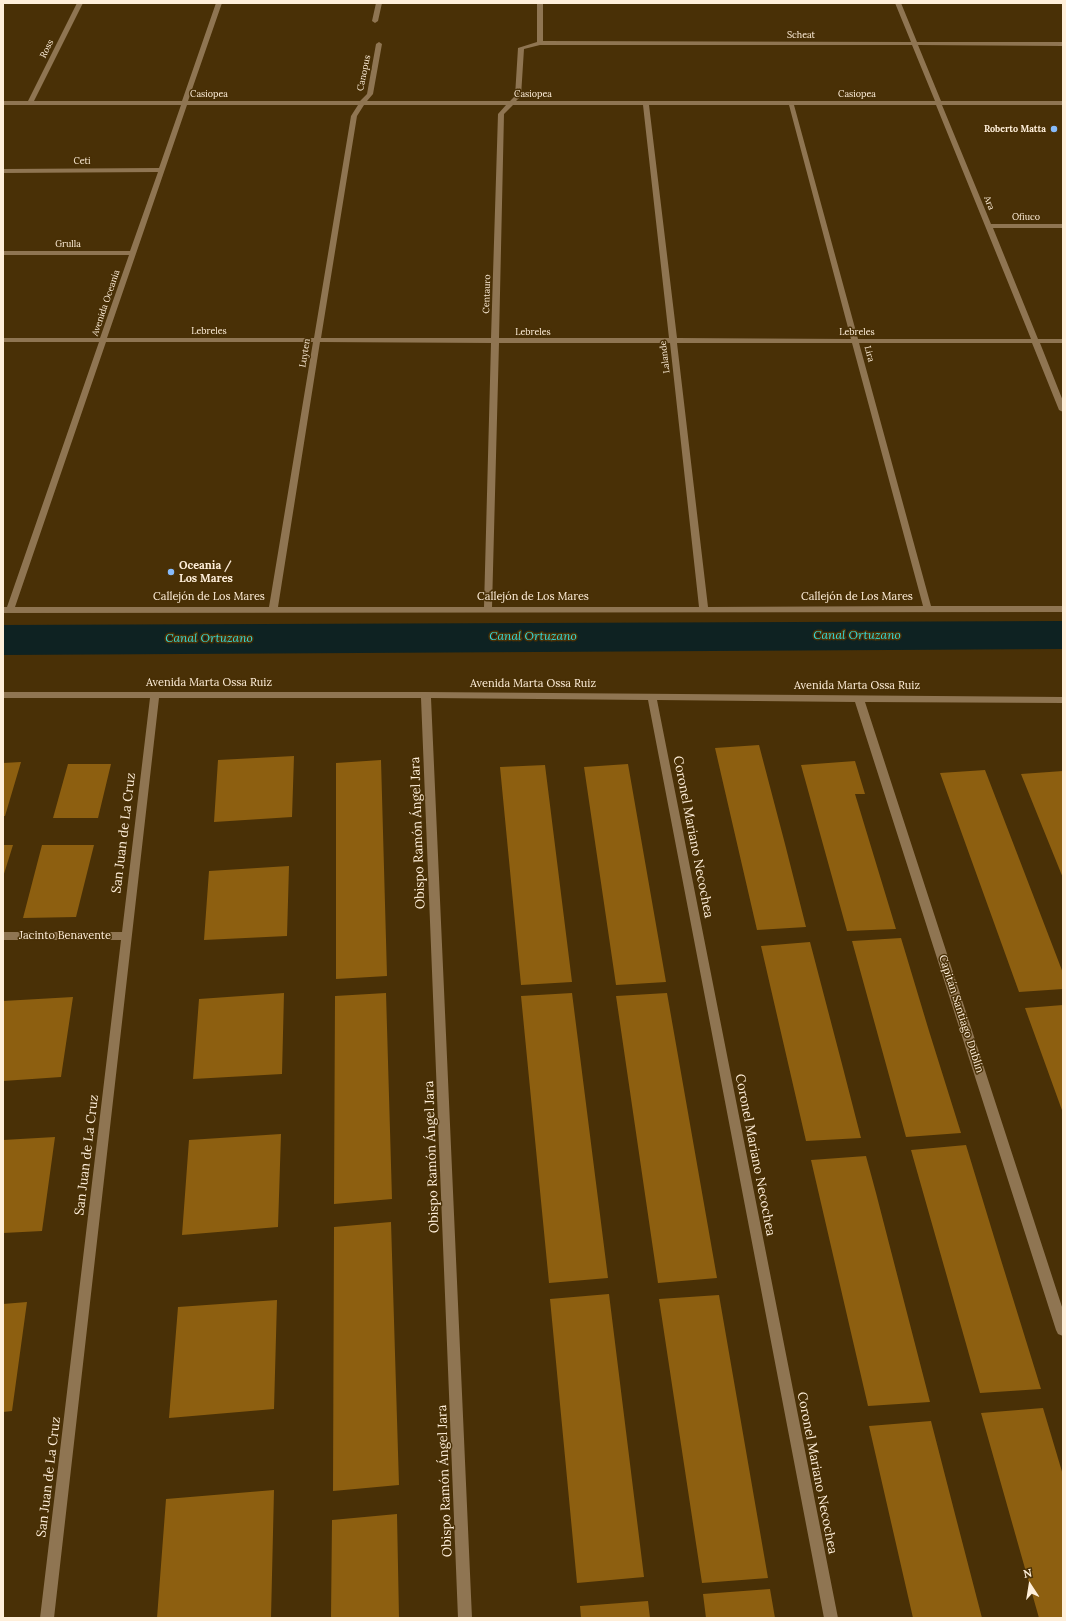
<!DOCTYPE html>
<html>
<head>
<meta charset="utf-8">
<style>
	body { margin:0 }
	#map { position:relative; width:1066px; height:1621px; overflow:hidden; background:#493006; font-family:Lora,serif }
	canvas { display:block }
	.frame { position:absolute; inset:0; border:4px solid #ffefda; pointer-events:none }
	.north { position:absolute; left:1010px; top:1565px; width:40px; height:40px; -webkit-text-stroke:3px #493006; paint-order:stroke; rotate:348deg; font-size:11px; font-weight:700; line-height:16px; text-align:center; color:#ffefda }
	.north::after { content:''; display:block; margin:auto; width:14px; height:18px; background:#ffefda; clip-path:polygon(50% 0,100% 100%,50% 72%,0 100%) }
</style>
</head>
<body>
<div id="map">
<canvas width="1066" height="1621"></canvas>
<div class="frame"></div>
<div class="north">N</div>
</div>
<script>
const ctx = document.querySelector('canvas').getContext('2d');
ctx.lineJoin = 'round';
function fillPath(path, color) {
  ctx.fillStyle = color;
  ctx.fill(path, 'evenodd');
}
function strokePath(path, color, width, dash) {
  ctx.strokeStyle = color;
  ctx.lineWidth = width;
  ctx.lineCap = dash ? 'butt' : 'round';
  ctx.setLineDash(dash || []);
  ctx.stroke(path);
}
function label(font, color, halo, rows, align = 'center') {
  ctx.font = font + ' Lora,serif';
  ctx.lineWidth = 3;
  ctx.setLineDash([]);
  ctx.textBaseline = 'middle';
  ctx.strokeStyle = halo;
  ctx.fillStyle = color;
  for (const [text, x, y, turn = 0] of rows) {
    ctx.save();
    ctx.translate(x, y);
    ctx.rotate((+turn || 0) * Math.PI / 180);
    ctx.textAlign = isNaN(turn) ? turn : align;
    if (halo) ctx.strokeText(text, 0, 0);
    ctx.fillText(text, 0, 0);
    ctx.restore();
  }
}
fillPath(new Path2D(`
	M 1063,621 L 1063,649 L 3,655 L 3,625 Z`), '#0e2222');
fillPath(new Path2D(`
	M 759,745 L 785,844 L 806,927 L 757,930 L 715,748 Z
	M 294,756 L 292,817 L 214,822 L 218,760 Z
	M 381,760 L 387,976 L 336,979 L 336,763 Z
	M 855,761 L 865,794 L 855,794 L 896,929 L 847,931 L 801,765 Z
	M 21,762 L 5,816 L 3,816 L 3,763 Z
	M 68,764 L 111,764 L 98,818 L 53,818 Z
	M 628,764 L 666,982 L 616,985 L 584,767 Z
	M 545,765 L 572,982 L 521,985 L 500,767 Z
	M 985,770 L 1063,973 L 1063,989 L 1019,992 L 940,773 Z
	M 1063,771 L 1063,878 L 1021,774 Z
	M 3,845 L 13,845 L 3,877 Z
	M 42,845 L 94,845 L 76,917 L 23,918 Z
	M 289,866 L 287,936 L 204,940 L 209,871 Z
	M 901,938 L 929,1031 L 961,1133 L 906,1137 L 852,941 Z
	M 810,942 L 843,1068 L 861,1138 L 806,1141 L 761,946 Z
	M 284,993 L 282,1074 L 193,1079 L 199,999 Z
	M 386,993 L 392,1199 L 334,1204 L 335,996 Z
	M 572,993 L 608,1278 L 549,1283 L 521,996 Z
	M 667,993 L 717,1278 L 658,1283 L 616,996 Z
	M 73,997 L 61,1077 L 3,1081 L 3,1001 Z
	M 1063,1005 L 1063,1113 L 1025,1008 Z
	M 281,1134 L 278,1227 L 182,1235 L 189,1140 Z
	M 55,1137 L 42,1231 L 3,1233 L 3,1140 Z
	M 966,1145 L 1001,1260 L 1041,1389 L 980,1393 L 911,1150 Z
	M 866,1156 L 876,1193 L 930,1402 L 868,1406 L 811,1160 Z
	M 391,1222 L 399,1485 L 333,1491 L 334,1227 Z
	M 609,1294 L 644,1577 L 577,1583 L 550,1299 Z
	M 719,1295 L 768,1578 L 702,1583 L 659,1299 Z
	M 277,1300 L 274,1409 L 169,1418 L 178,1307 Z
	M 27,1302 L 12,1411 L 3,1412 L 3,1304 Z
	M 1043,1408 L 1063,1475 L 1063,1618 L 1039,1618 L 981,1413 Z
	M 931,1421 L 956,1518 L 982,1618 L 913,1618 L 869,1426 Z
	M 274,1490 L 271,1618 L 157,1618 L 166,1499 Z
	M 397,1514 L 399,1618 L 331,1618 L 332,1520 Z
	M 770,1589 L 775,1618 L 706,1618 L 703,1594 Z
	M 648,1601 L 650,1618 L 581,1618 L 580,1606 Z`), '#8d5f10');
fillPath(new Path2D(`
	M 77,3 L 83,3 L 34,101 L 182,101 L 216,3 L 222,3 L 188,101 L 360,101 L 367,94 L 376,44 L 379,42 L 382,44 L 373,94 L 367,101 L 510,101 L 515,96 L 518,48 L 537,42 L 537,3 L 543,3 L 543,41 L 911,42 L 895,3 L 901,3 L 917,42 L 1063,42 L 1063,46 L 918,45 L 941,101 L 1063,101 L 1063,105 L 942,105 L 991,224 L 1063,224 L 1063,228 L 993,228 L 1038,339 L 1063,339 L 1063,343 L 1040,343 L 1063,401 L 1063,412 L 1059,410 L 1032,343 L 859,343 L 931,606 L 1063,606 L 1063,612 L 3,613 L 3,607 L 7,607 L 99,342 L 3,342 L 3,338 L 100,338 L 129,255 L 3,255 L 3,251 L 130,251 L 158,172 L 3,173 L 3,169 L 159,168 L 181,105 L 3,105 L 3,101 L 28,101 ZM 540,45 L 912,45 L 935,101 L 516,101 L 521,96 L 524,49 ZM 187,105 L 358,105 L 351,116 L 314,338 L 107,338 ZM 364,105 L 506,105 L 498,114 L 491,338 L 321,338 L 357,116 ZM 513,105 L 643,105 L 669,338 L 499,338 L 504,114 ZM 649,105 L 789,105 L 851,339 L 677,338 ZM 794,105 L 936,105 L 1031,339 L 858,339 ZM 106,342 L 313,342 L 269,607 L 15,607 ZM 320,342 L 491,343 L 484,607 L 278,607 ZM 499,343 L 670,343 L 699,607 L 492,607 ZM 677,343 L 852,343 L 923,606 L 708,607 Z
	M 376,3 L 382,3 L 378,21 L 375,23 L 372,21 Z
	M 3,692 L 426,692 L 1063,697 L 1063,703 L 865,702 L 1063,1310 L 1063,1336 L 1058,1334 L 1056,1330 L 855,702 L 657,700 L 838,1618 L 824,1618 L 648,700 L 431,698 L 472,1618 L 458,1618 L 421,698 L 159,698 L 54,1618 L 40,1618 L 121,940 L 3,940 L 3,932 L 122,932 L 150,698 L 3,698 Z`), '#8f7552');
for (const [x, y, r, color] of [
	[1054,129,4,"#87bbfb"],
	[171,572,4,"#87bbfb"]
]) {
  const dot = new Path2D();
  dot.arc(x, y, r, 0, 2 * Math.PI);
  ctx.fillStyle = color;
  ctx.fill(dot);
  strokePath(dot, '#493006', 1.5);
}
label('9px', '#ffefda', '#493006', [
	["Scheat",801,35],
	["Ross",47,49,-63],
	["Canopus",364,73,-78],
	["Casiopea",209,94],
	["Casiopea",533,94],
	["Casiopea",857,94],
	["Ceti",82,161],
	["Ara",989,203,68],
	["Ofiuco",1026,217],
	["Grulla",68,244],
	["Centauro",487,294,-88],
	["Avenida Oceanía",106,303,-71],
	["Lebreles",209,331],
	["Lebreles",533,332],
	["Lebreles",857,332],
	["Luyten",305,353,-81],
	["Lira",869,354,75],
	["Lalande",665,357,-97]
]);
label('bold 9px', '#ffefda', '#493006', [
	["Roberto Matta",1046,129]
], 'right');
label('bold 11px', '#ffefda', '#493006', [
	["Oceania /",179,566],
	["Los Mares",179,579]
], 'left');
label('11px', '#ffefda', '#493006', [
	["Callejón de Los Mares",209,597],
	["Callejón de Los Mares",533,597],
	["Callejón de Los Mares",857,597],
	["Avenida Marta Ossa Ruiz",209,683],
	["Avenida Marta Ossa Ruiz",533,684],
	["Avenida Marta Ossa Ruiz",857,686],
	["Jacinto Benavente",65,936],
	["Capitán Santiago Dublín",961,1014,72]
]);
label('italic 12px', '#34dada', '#493006', [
	["Canal Ortuzano",857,636],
	["Canal Ortuzano",533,637],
	["Canal Ortuzano",209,639]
]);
label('13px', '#ffefda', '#493006', [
	["San Juan de La Cruz",124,833,-83],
	["Obispo Ramón Ángel Jara",418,833,-92],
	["Coronel Mariano Necochea",693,837,79],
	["San Juan de La Cruz",87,1155,-83],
	["Coronel Mariano Necochea",755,1155,79],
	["Obispo Ramón Ángel Jara",432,1157,-92],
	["Coronel Mariano Necochea",817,1473,79],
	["San Juan de La Cruz",49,1477,-83],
	["Obispo Ramón Ángel Jara",445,1481,-92]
]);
</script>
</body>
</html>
